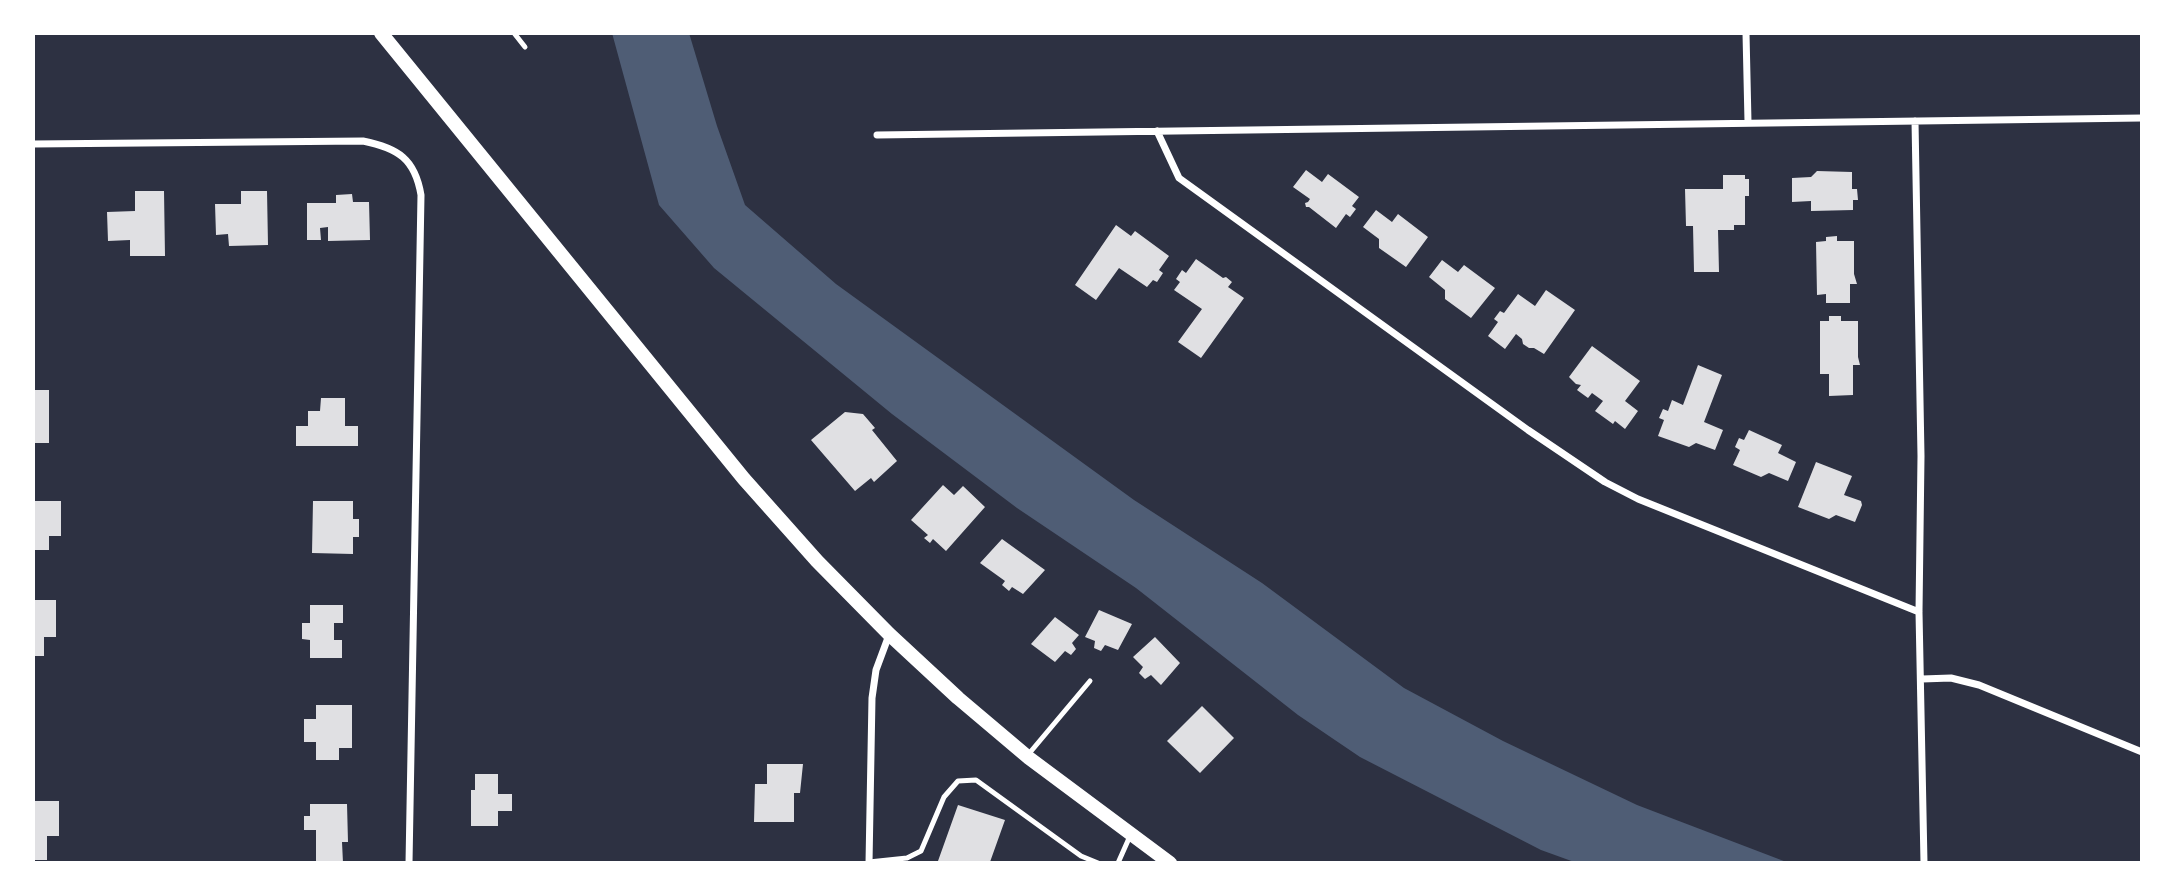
<!DOCTYPE html>
<html>
<head>
<meta charset="utf-8">
<style>
	body { margin:0 }
	#map { position:relative; width:2175px; height:896px; overflow:hidden; background:#2d3142; font-family:"Fira Sans",sans-serif }
	canvas { display:block }
	.frame { position:absolute; inset:0; border:35px solid #fff; pointer-events:none }
</style>
</head>
<body>
<div id="map">
<canvas width="2175" height="896"></canvas>
<div class="frame"></div>
</div>
<script>
const ctx = document.querySelector('canvas').getContext('2d');
ctx.lineJoin = 'round';
function fillPath(path, color) {
  ctx.fillStyle = color;
  ctx.fill(path, 'evenodd');
}
function strokePath(path, color, width, dash) {
  ctx.strokeStyle = color;
  ctx.lineWidth = width;
  ctx.lineCap = dash ? 'butt' : 'round';
  ctx.setLineDash(dash || []);
  ctx.stroke(path);
}
fillPath(new Path2D(`
	M 612,33 L 689,33 L 717,126 L 745,205 L 836,284 L 1134,500 L 1262,583 L 1404,688 L 1503,741 L 1637,805 L 1789,863 L 1577,863 L 1541,850 L 1360,757 L 1298,715 L 1136,588 L 1017,508 L 892,414 L 714,268 L 659,205 Z`), '#4f5d75');
fillPath(new Path2D(`
	M 1306,170 L 1322,182 L 1328,174 L 1359,197 L 1352,206 L 1356,209 L 1350,217 L 1346,214 L 1336,228 L 1309,207 L 1306,207 L 1305,203 L 1308,202 L 1310,199 L 1293,187 Z
	M 1817,171 L 1852,172 L 1852,189 L 1857,189 L 1858,200 L 1853,200 L 1853,210 L 1811,211 L 1811,201 L 1792,202 L 1792,178 L 1811,177 Z
	M 1723,175 L 1745,175 L 1745,179 L 1749,179 L 1749,196 L 1745,196 L 1745,225 L 1734,225 L 1734,230 L 1718,230 L 1719,272 L 1694,272 L 1693,226 L 1686,226 L 1685,189 L 1723,189 Z
	M 135,191 L 164,191 L 165,256 L 130,256 L 130,240 L 108,241 L 107,212 L 135,211 Z
	M 241,191 L 267,191 L 268,245 L 229,246 L 228,234 L 216,235 L 215,204 L 241,204 Z
	M 352,194 L 353,202 L 369,202 L 370,240 L 328,241 L 328,227 L 320,228 L 321,240 L 307,240 L 307,203 L 336,203 L 336,195 Z
	M 1376,210 L 1392,222 L 1398,214 L 1428,237 L 1406,267 L 1379,248 L 1379,239 L 1363,227 Z
	M 1116,225 L 1131,236 L 1135,231 L 1169,256 L 1159,270 L 1163,273 L 1157,282 L 1153,280 L 1147,287 L 1119,268 L 1096,300 L 1075,285 Z
	M 1837,236 L 1837,241 L 1854,241 L 1854,274 L 1857,284 L 1850,284 L 1850,303 L 1826,303 L 1826,294 L 1817,295 L 1816,242 L 1826,241 L 1826,237 Z
	M 1196,259 L 1223,278 L 1226,277 L 1232,282 L 1228,287 L 1244,298 L 1201,358 L 1178,342 L 1202,309 L 1174,290 L 1180,282 L 1176,279 L 1182,270 L 1186,273 Z
	M 1442,260 L 1458,272 L 1464,265 L 1495,288 L 1471,318 L 1445,299 L 1445,290 L 1429,277 Z
	M 1546,290 L 1575,310 L 1544,354 L 1534,348 L 1529,348 L 1523,344 L 1522,339 L 1516,334 L 1505,349 L 1488,336 L 1498,322 L 1494,319 L 1500,311 L 1504,313 L 1518,294 L 1535,306 Z
	M 1829,316 L 1841,316 L 1841,321 L 1858,321 L 1858,357 L 1860,365 L 1853,365 L 1853,395 L 1829,396 L 1829,374 L 1820,374 L 1820,321 L 1829,321 Z
	M 1592,346 L 1640,381 L 1625,401 L 1638,411 L 1625,429 L 1615,421 L 1613,424 L 1595,411 L 1603,401 L 1592,393 L 1588,398 L 1577,390 L 1581,385 L 1576,384 L 1569,377 Z
	M 1698,365 L 1722,375 L 1704,422 L 1723,430 L 1715,450 L 1696,443 L 1689,447 L 1658,436 L 1664,420 L 1659,418 L 1663,409 L 1668,411 L 1672,400 L 1683,405 Z
	M 33,390 L 49,390 L 49,443 L 33,443 Z
	M 321,398 L 345,398 L 345,426 L 358,426 L 358,446 L 296,446 L 296,426 L 308,426 L 308,411 L 320,411 Z
	M 845,412 L 863,414 L 875,428 L 872,430 L 897,461 L 874,482 L 871,478 L 855,491 L 811,440 Z
	M 1749,430 L 1782,445 L 1778,453 L 1796,462 L 1788,481 L 1769,473 L 1761,477 L 1733,465 L 1740,450 L 1735,447 L 1739,438 L 1744,440 Z
	M 1816,462 L 1852,476 L 1844,495 L 1861,501 L 1862,505 L 1855,522 L 1836,515 L 1829,519 L 1798,507 Z
	M 943,485 L 954,495 L 963,486 L 985,507 L 946,551 L 933,539 L 930,543 L 924,538 L 928,535 L 911,520 Z
	M 33,501 L 61,501 L 61,536 L 49,536 L 49,550 L 33,550 Z
	M 313,501 L 353,501 L 353,519 L 359,519 L 359,537 L 353,537 L 353,554 L 312,553 Z
	M 1002,539 L 1045,570 L 1023,594 L 1012,587 L 1009,591 L 1002,585 L 1005,581 L 980,563 Z
	M 33,600 L 56,600 L 56,637 L 44,637 L 44,656 L 33,656 Z
	M 310,605 L 343,605 L 343,623 L 334,623 L 334,640 L 342,640 L 342,658 L 310,658 L 310,640 L 302,639 L 302,623 L 310,623 Z
	M 1099,610 L 1132,624 L 1118,650 L 1105,645 L 1101,651 L 1094,648 L 1095,641 L 1085,637 Z
	M 1055,617 L 1079,635 L 1072,643 L 1076,649 L 1071,655 L 1065,651 L 1055,662 L 1031,644 Z
	M 1155,637 L 1180,663 L 1161,685 L 1151,675 L 1145,679 L 1139,673 L 1143,667 L 1133,657 Z
	M 316,705 L 352,705 L 352,748 L 339,748 L 339,760 L 316,760 L 316,742 L 304,742 L 304,719 L 316,719 Z
	M 1202,706 L 1234,738 L 1200,773 L 1167,741 Z
	M 767,764 L 803,764 L 800,793 L 794,793 L 794,822 L 754,822 L 755,784 L 767,784 Z
	M 475,774 L 498,774 L 498,794 L 512,794 L 512,811 L 498,811 L 498,826 L 471,826 L 471,790 L 475,790 Z
	M 33,801 L 59,801 L 59,836 L 47,836 L 47,860 L 33,860 Z
	M 310,804 L 347,804 L 348,842 L 342,842 L 343,863 L 316,863 L 316,830 L 304,830 L 304,816 L 310,816 Z
	M 958,805 L 1005,820 L 990,862 L 938,861 Z`), '#e0e0e3');
strokePath(new Path2D(`
	M 514,33 L 525,47
	M 1027,756 L 1090,681
	M 869,862 L 907,858 L 921,851 L 944,797 L 958,781 L 976,780 L 1081,856 L 1098,863
	M 1118,863 L 1130,836`), '#fff', 5);
strokePath(new Path2D(`
	M 1746,33 L 1748,122
	M 1915,121 L 1921,456 L 1919,612 L 1924,863
	M 1157,131 L 1179,178 L 1528,430 L 1605,482 L 1638,499 L 1919,612
	M 877,135 L 2142,118
	M 33,144 L 363,141 C 398,148 415,159 421,195 L 409,863
	M 1922,679 L 1951,678 L 1979,685 L 2142,752
	M 869,863 L 872,698 L 876,670 L 889,635`), '#fff', 7);
strokePath(new Path2D(`
	M 381,33 L 744,479 L 817,561 L 889,634 L 958,698 L 1029,758 L 1170,863`), '#fff', 14);
</script>
</body>
</html>
